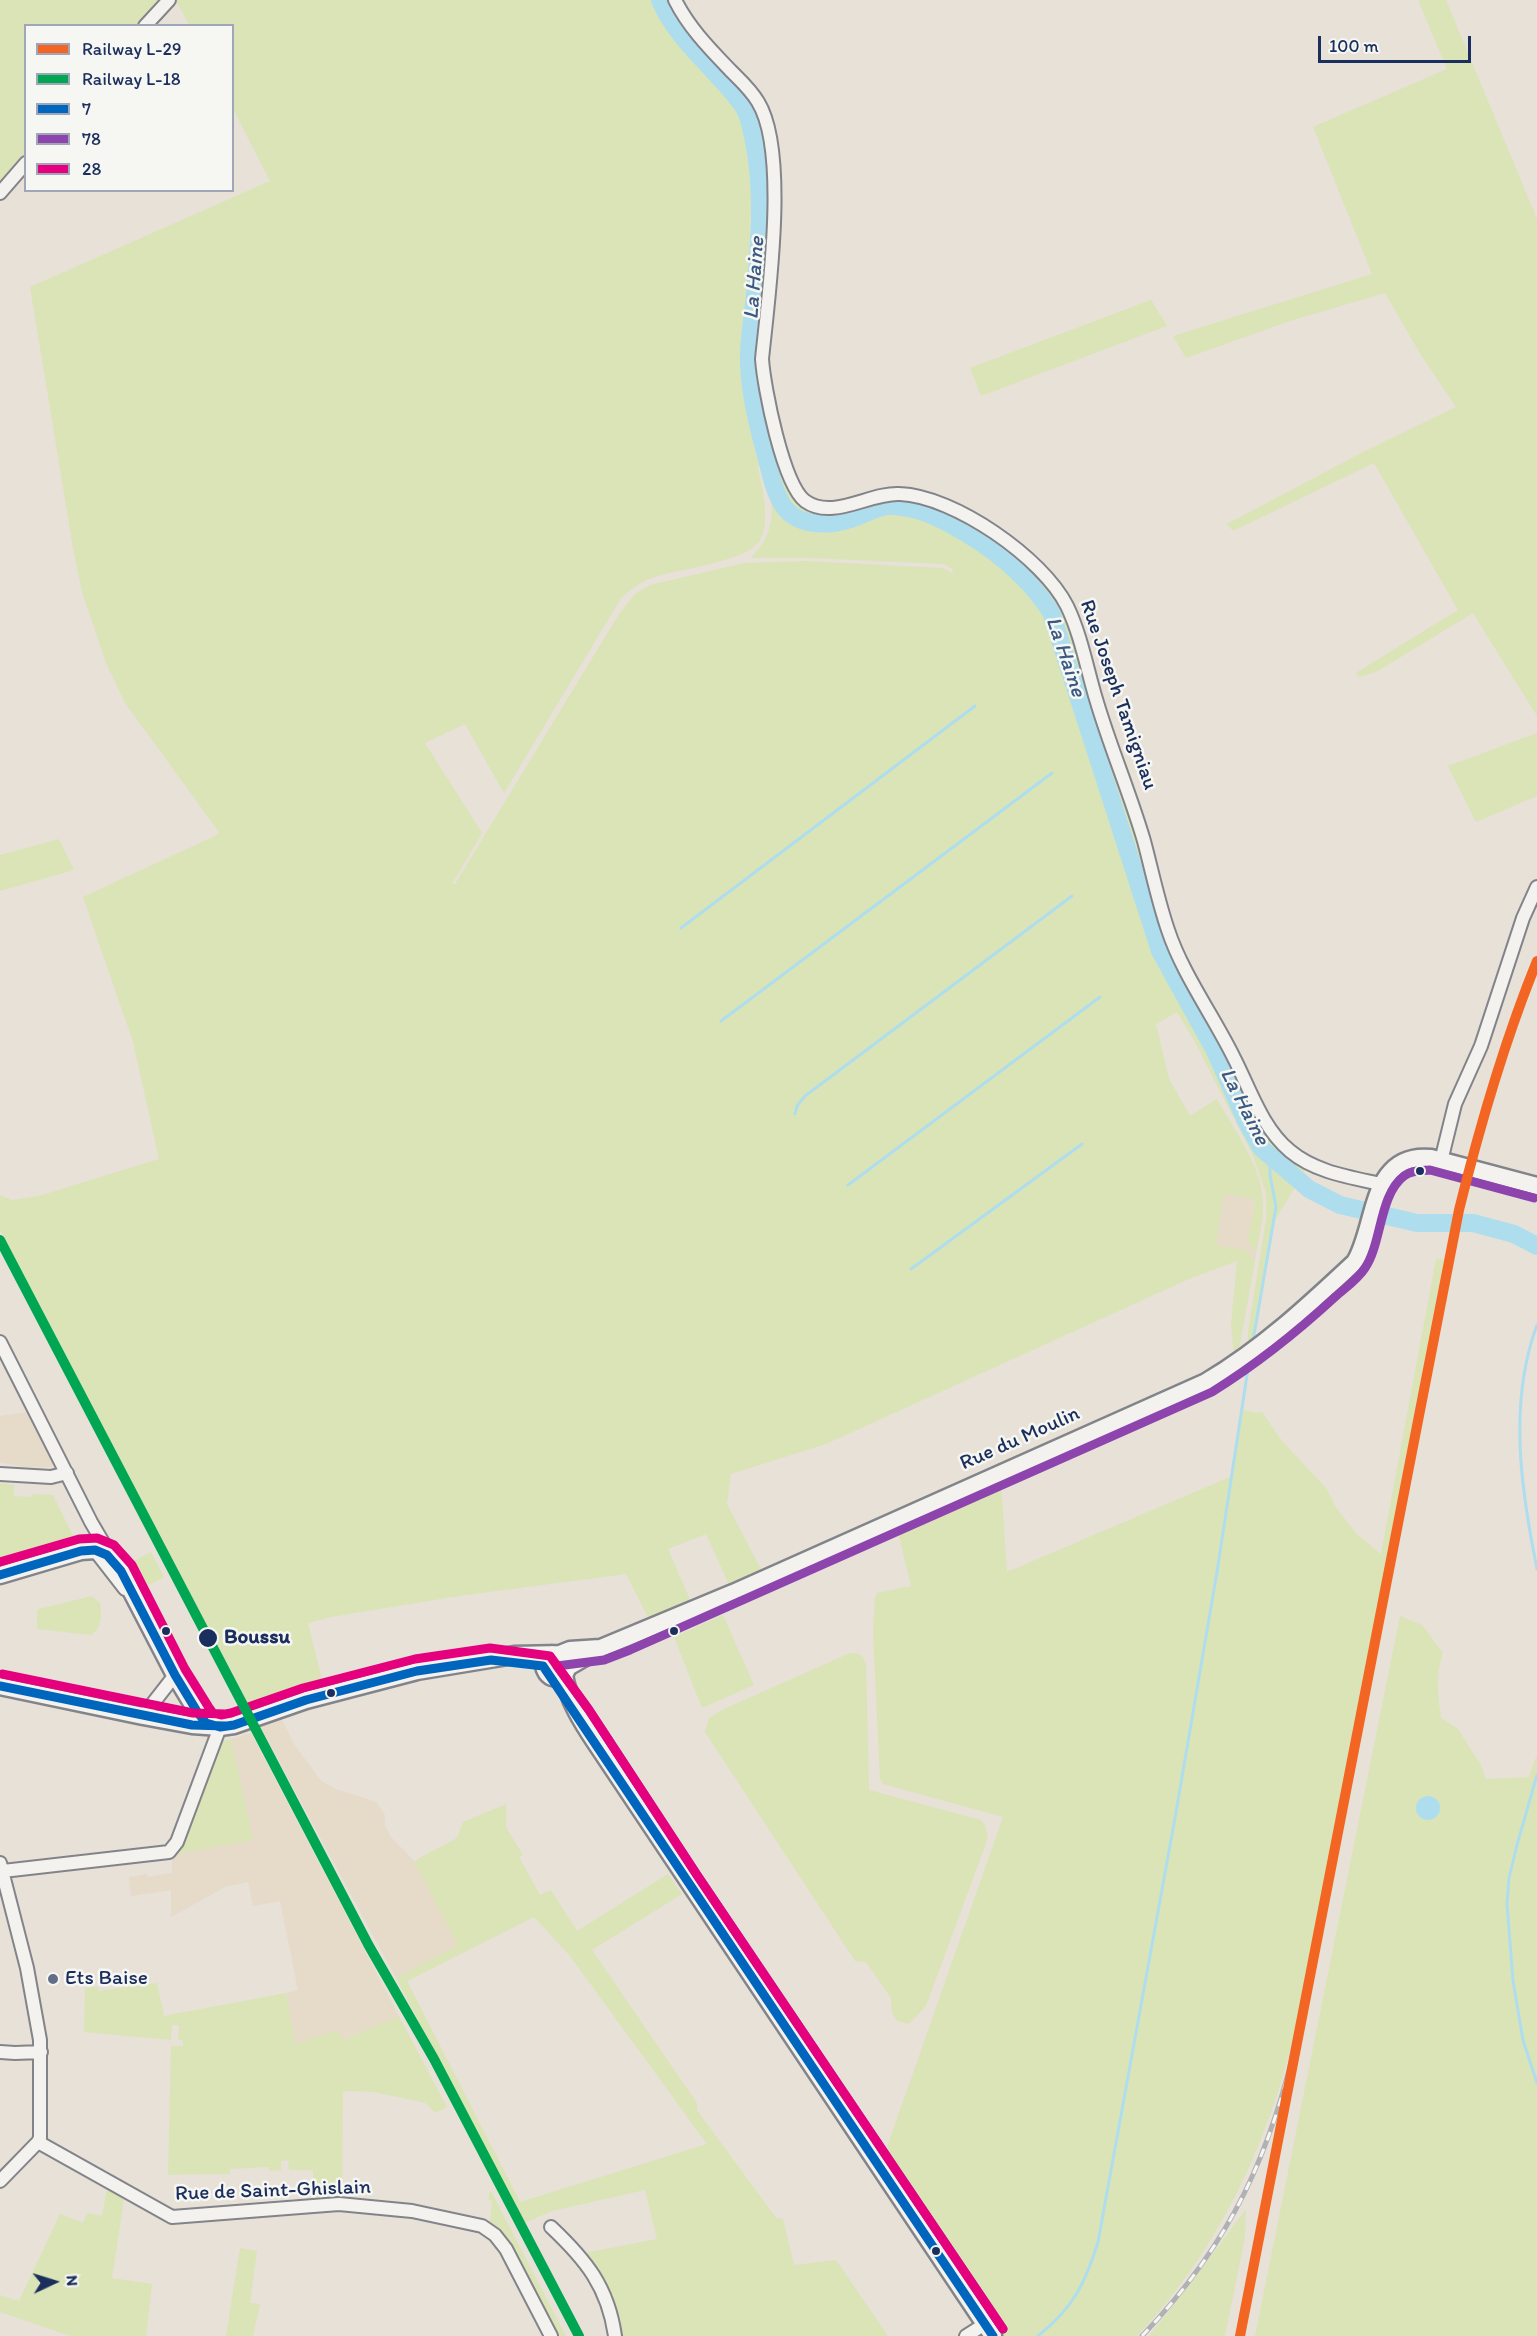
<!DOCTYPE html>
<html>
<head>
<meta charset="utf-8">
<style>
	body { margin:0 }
	#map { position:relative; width:1537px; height:2336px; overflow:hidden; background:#e7e1d8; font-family:Itim,sans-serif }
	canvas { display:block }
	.legend { position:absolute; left:24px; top:24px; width:210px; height:168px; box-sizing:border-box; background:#f6f6f2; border:2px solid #9ea6b7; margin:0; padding:8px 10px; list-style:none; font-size:18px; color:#1b2f5e }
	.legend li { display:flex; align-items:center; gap:12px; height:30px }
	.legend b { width:30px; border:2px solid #9ea6b7 }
	.north { position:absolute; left:24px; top:2252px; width:60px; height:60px; -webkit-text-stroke:4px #f6f6f2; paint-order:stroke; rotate:86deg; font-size:16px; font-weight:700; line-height:24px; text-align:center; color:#1b2f5e }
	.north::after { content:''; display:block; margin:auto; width:21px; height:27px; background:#1b2f5e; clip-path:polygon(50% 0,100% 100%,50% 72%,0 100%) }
	.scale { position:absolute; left:1318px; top:36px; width:153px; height:27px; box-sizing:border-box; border:3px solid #1b2f5e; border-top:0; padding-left:8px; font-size:18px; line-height:21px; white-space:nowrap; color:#1b2f5e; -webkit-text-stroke:4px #f6f6f2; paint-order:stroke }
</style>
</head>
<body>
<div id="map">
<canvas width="1537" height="2336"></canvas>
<ul class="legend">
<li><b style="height:8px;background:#f26522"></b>Railway L-29</li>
<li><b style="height:8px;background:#00a651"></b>Railway L-18</li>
<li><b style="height:8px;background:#0065bd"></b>7</li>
<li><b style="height:8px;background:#8e44ad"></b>78</li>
<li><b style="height:8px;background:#e5007d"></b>28</li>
</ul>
<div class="north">N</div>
<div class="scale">100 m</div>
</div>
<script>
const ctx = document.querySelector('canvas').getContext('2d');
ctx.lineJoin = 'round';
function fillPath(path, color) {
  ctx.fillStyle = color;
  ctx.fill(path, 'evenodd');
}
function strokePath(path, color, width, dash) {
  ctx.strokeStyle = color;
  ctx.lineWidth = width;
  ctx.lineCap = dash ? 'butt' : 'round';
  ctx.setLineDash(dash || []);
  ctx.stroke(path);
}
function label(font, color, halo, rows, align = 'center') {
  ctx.font = font + ' Itim,sans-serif';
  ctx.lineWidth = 5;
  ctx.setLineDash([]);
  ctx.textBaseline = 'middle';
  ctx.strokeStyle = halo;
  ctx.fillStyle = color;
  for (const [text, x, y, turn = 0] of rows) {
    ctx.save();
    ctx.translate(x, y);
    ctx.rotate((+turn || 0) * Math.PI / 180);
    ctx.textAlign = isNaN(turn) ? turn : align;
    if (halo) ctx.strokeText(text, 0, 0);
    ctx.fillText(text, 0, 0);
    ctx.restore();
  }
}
fillPath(new Path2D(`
	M 1224,1194 L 1255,1198 L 1248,1241 L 1256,1254 L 1255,1261 L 1246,1250 L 1216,1245 Z
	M 28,1412 L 53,1458 L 52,1467 L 23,1467 L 0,1462 L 0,1416 Z
	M 280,1716 L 294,1744 L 321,1781 L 336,1789 L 376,1802 L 385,1815 L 385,1826 L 391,1837 L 414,1861 L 459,1945 L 396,1978 L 259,1724 Z
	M 251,1733 L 399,2016 L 342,2040 L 338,2030 L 295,2044 L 286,1993 L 298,1990 L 280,1901 L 253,1906 L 248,1882 L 225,1887 L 171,1917 L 171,1890 L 131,1896 L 129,1877 L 147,1874 L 148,1877 L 172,1873 L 172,1854 L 253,1840 L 231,1739 Z`), '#e6dac9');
fillPath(new Path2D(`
	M 0,0 L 163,0 L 140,25 L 26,26 L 25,157 L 0,187 Z
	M 176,0 L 655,0 L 662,18 L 671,33 L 743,112 L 749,134 L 752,182 L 745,356 L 747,401 L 762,464 L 758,467 C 762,487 771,522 760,540 C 748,562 676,569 652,578 C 640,582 631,589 621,598 L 504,793 L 465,724 L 425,743 L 482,833 L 452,884 L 455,884 L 619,614 L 635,594 L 650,585 L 745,563 L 806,561 L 942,568 L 952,573 L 953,569 L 943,564 L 809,558 L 751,558 C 779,528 774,505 763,468 L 781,462 L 805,506 L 884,498 L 919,501 L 974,525 L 1038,572 L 1064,610 L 1136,825 L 1165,932 L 1260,1118 L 1307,1167 L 1274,1222 L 1253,1345 L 1248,1346 L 1248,1331 L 1266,1219 L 1266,1193 L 1253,1156 L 1195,1042 L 1177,1012 L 1156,1024 L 1169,1079 L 1190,1116 L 1217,1099 C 1234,1130 1262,1166 1263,1202 C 1264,1219 1259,1237 1256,1254 L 1248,1241 L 1255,1199 L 1224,1194 L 1216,1245 L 1246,1250 L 1255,1261 L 1241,1339 L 1239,1349 L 1234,1356 L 1231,1325 L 1237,1261 L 1189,1279 L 826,1444 L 731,1474 L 727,1504 L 765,1577 L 733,1593 L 706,1534 L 668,1549 L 694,1609 L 653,1627 L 626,1574 L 459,1596 L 331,1617 L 308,1623 L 324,1688 L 251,1709 L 0,1230 L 0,1195 L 12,1200 L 39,1196 L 159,1159 L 133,1042 L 83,897 L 217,835 L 219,832 L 125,703 L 106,663 L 82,592 L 73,548 L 30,287 L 270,181 L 233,109 L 232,26 L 189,25 Z
	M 1418,0 L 1446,0 L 1537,219 L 1537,716 L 1473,613 L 1376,672 L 1359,677 L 1356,673 L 1458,610 L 1374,463 L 1233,531 L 1227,524 L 1365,451 L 1456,407 L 1421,355 L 1385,293 L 1293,320 L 1186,358 L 1173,336 L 1372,274 L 1313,127 L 1447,69 Z
	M 1151,300 L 1167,326 L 981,396 L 970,368 Z
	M 1537,733 L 1537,796 L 1476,822 L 1448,766 Z
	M 59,839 L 74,870 L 0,891 L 0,855 Z
	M 1436,1259 L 1444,1260 L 1308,1966 C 1302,1994 1298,2023 1290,2051 C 1262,2157 1213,2256 1137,2336 L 1001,2336 L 889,2168 L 887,2147 L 1003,1817 L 883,1784 L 880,1779 L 873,1632 L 875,1598 L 877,1593 L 911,1586 L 897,1528 L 1001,1483 L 1007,1572 L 1230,1477 L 1241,1409 L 1257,1413 L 1262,1412 L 1282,1441 L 1326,1488 L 1337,1509 L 1356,1533 L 1381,1554 Z
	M 0,1483 L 14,1485 L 14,1496 L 31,1497 L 32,1494 L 53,1495 L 76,1542 L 0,1567 Z
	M 151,1552 L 164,1577 L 139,1590 L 126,1565 Z
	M 92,1596 L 100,1603 C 102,1614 102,1629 91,1635 L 37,1629 L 37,1612 L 39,1609 Z
	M 723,1615 L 754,1685 L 702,1708 L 674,1637 Z
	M 1400,1616 L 1422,1625 L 1443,1653 C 1435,1675 1438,1695 1441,1718 L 1457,1728 L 1481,1765 L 1486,1779 L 1529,1777 L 1537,1754 L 1537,2336 L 1255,2336 Z
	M 850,1653 L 860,1654 L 866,1663 L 869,1790 L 981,1820 L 985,1825 L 988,1838 L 926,2006 L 910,2023 C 892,2025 891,2011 891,1998 L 866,1962 L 855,1961 L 705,1732 L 709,1718 L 724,1709 Z
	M 231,1739 L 253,1840 L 177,1854 L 218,1742 Z
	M 506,1804 L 506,1827 L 523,1855 L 519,1857 L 540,1895 L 551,1890 L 577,1931 L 668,1874 L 682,1894 L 592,1950 L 697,2103 L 697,2110 L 776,2218 L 783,2219 L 794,2265 L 836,2260 L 888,2336 L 615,2336 L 613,2323 L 579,2254 L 657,2239 L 645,2190 L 552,2211 L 524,2223 L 396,1978 L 458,1945 L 414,1861 L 457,1838 L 463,1822 ZM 534,1917 L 570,1956 L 707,2144 L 520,2202 L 407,1981 Z
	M 157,1983 L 164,2016 L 286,1993 L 295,2044 L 338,2030 L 343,2040 L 399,2016 L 447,2107 L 435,2113 L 426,2103 L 374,2092 L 343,2091 L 342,2204 L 313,2206 L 313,2170 L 289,2170 L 288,2160 L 281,2161 L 281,2170 L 269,2171 L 269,2167 L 230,2169 L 230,2174 L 168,2175 L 171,2046 L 183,2046 L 183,2040 L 178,2040 L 179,2025 L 172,2025 L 171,2040 L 84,2032 L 85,1988 L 98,1987 L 98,1991 Z
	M 107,2189 L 124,2199 L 112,2278 L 152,2284 L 146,2336 L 70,2336 L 0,2312 L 0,2295 L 19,2301 L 60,2214 L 83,2223 L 87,2213 L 102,2216 Z
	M 491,2191 L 566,2336 L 551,2336 L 489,2230 L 492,2201 L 489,2200 L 489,2193 Z
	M 1246,2209 L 1245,2237 L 1225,2336 L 1149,2336 L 1188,2287 Z
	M 240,2248 L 257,2251 L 250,2303 L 260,2304 L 253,2336 L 226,2336 Z`), '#dbe4b6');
fillPath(new Path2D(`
	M1416 1808a12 12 0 1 1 24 0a12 12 0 1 1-24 0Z`), '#aedeee');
strokePath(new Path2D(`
	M 681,928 L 975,706
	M 721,1021 L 1052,773
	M 795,1114 L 797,1106 L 805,1096 L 1072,896
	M 848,1185 L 1100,997
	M 911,1269 L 1082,1144
	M 1537,1325 C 1508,1403 1521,1490 1537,1569
	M 1253,1341 L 1276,1207 L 1270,1175 L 1270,1157
	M 1537,1775 L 1517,1845 L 1509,1878 L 1507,1904 L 1513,1981 L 1523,2040 L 1537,2083
	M 1038,2336 C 1073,2308 1085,2284 1098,2242 L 1175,1818 L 1217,1572 L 1249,1362`), '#aedeee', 3);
strokePath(new Path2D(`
	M 660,0 C 678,43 717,69 743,106 C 749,114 751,128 753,137 C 765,191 759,249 754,304 C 752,323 748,343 749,363 C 750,393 757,422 765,452 C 770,470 773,491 784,507 C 798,526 826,526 847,520 C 860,517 872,509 886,506 C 892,505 902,507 908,508 C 923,510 937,517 950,524 C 991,546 1026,573 1051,612 L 1160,951 L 1215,1051 L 1246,1121 L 1261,1148 L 1309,1189 L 1340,1205 L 1417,1223 L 1473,1223 L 1514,1234 L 1537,1246`), '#aedeee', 18);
const street = new Path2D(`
	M 675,0 C 689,28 710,49 731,71 C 741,81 751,90 758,102 C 789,152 768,299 762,359 C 764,388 783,484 805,501 C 833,521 870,492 900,494 C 954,496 1043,558 1067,606 C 1081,635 1087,669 1096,699 C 1110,747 1130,793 1144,841 C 1152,871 1158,901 1168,930 C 1182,973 1214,1017 1234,1058 C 1250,1089 1262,1128 1290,1151 C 1315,1172 1349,1177 1381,1184
	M 145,26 L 169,0
	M 0,193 L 26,163
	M 1441,1161 L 1455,1104 L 1481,1046 L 1523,918 L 1537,887
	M 0,1342 L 91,1522 L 112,1558
	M 0,1474 L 51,1477 L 67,1473
	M 97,1553 L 125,1589
	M 143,1716 L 175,1675
	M 0,1863 L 27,1968 L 40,2040 L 40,2138 L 38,2142 L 0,2181
	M 3,1871 L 169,1852 L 177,1842 L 220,1727
	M 0,2052 L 15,2053 L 41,2052
	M 38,2142 L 172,2217 L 339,2204 L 412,2211 L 482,2226 L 495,2235 L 506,2249 L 551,2336
	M 551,2227 C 586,2260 608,2287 615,2336
	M 966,2336 L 985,2324`);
const secondary = new Path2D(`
	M 0,1575 L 81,1551 L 95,1550 L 107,1555 L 121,1571 L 175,1675 L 198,1713 L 206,1723 L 216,1726
	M 552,1654 L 544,1662 C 543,1680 564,1684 568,1666
	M 568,1667 L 601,1648 L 733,1593 L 1206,1382 C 1262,1349 1308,1306 1355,1262 C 1377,1226 1369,1152 1431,1158 L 1537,1186
	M 564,1675 C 568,1700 582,1722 596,1743 L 993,2336
	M 0,1686 L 143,1716 L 192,1725 L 220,1727 L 234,1725 L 306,1700 L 417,1671 L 514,1655 L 560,1654 L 570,1650 L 600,1648`);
strokePath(street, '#838489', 16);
strokePath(secondary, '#838489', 21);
strokePath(street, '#f3f2ef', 12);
strokePath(secondary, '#f3f2ef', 16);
const rail = new Path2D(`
	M 1142,2336 C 1233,2241 1272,2152 1300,2025`);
strokePath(rail, '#b0b1b5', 5);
strokePath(rail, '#f6f6f2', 3, [9]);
strokePath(new Path2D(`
	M 0,1575 L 81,1551 L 95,1550 L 107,1555 L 121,1571 L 175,1675 L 198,1713 L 206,1723 L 220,1727 L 234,1725 L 306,1700 L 417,1671 L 491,1660 L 543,1666 L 993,2336
	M 0,1686 L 192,1725 L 225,1726`), '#0065bd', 9);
strokePath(new Path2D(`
	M 1003,2329 L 697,1875 L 589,1710 L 557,1666 L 604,1660 L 630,1650 L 1212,1392 C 1257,1364 1297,1332 1335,1297 C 1345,1288 1358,1279 1365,1268 C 1382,1243 1379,1195 1404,1176 C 1411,1170 1421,1171 1430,1170 L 1534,1198`), '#8e44ad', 9);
strokePath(new Path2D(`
	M 0,1562 L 79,1539 L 97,1538 L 114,1545 L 132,1565 L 185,1669 L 208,1706 L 213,1713 L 221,1715 L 231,1713 L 303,1688 L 415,1659 L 490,1648 L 550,1656 L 589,1710 L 697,1875 L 1003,2329
	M 2,1674 L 193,1713 L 225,1714`), '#e5007d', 9);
strokePath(new Path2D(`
	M 1240,2336 L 1459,1210 C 1480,1125 1504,1042 1537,961`), '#f26522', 10);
strokePath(new Path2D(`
	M 0,1240 L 369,1946 L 434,2059 L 579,2336`), '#00a651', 10);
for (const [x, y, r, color] of [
	[1420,1171,5,"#1b2f5e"],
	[166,1631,5,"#1b2f5e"],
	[674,1631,5,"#1b2f5e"],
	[208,1638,10,"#1b2f5e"],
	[331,1693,5,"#1b2f5e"],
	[53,1979,6,"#626d89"],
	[936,2251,5,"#1b2f5e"]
]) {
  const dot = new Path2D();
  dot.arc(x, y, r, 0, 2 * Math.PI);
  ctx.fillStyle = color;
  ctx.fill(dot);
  strokePath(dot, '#f6f6f2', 2);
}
label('21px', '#1b2f5e', '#f6f6f2', [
	["Rue Joseph Tamigniau",1118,695,71],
	["Rue du Moulin",1020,1439,-24],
	["Rue de Saint-Ghislain",273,2191,-2]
]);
label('bold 21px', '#1b2f5e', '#f6f6f2', [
	["Boussu",224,1638]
], 'left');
label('21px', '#1b2f5e', '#f6f6f2', [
	["Ets Baise",65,1979]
], 'left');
label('italic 22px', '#3a5a84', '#f6f6f2', [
	["La Haine",755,278,-86],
	["La Haine",1065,657,71],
	["La Haine",1244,1107,63]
]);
</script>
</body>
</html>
